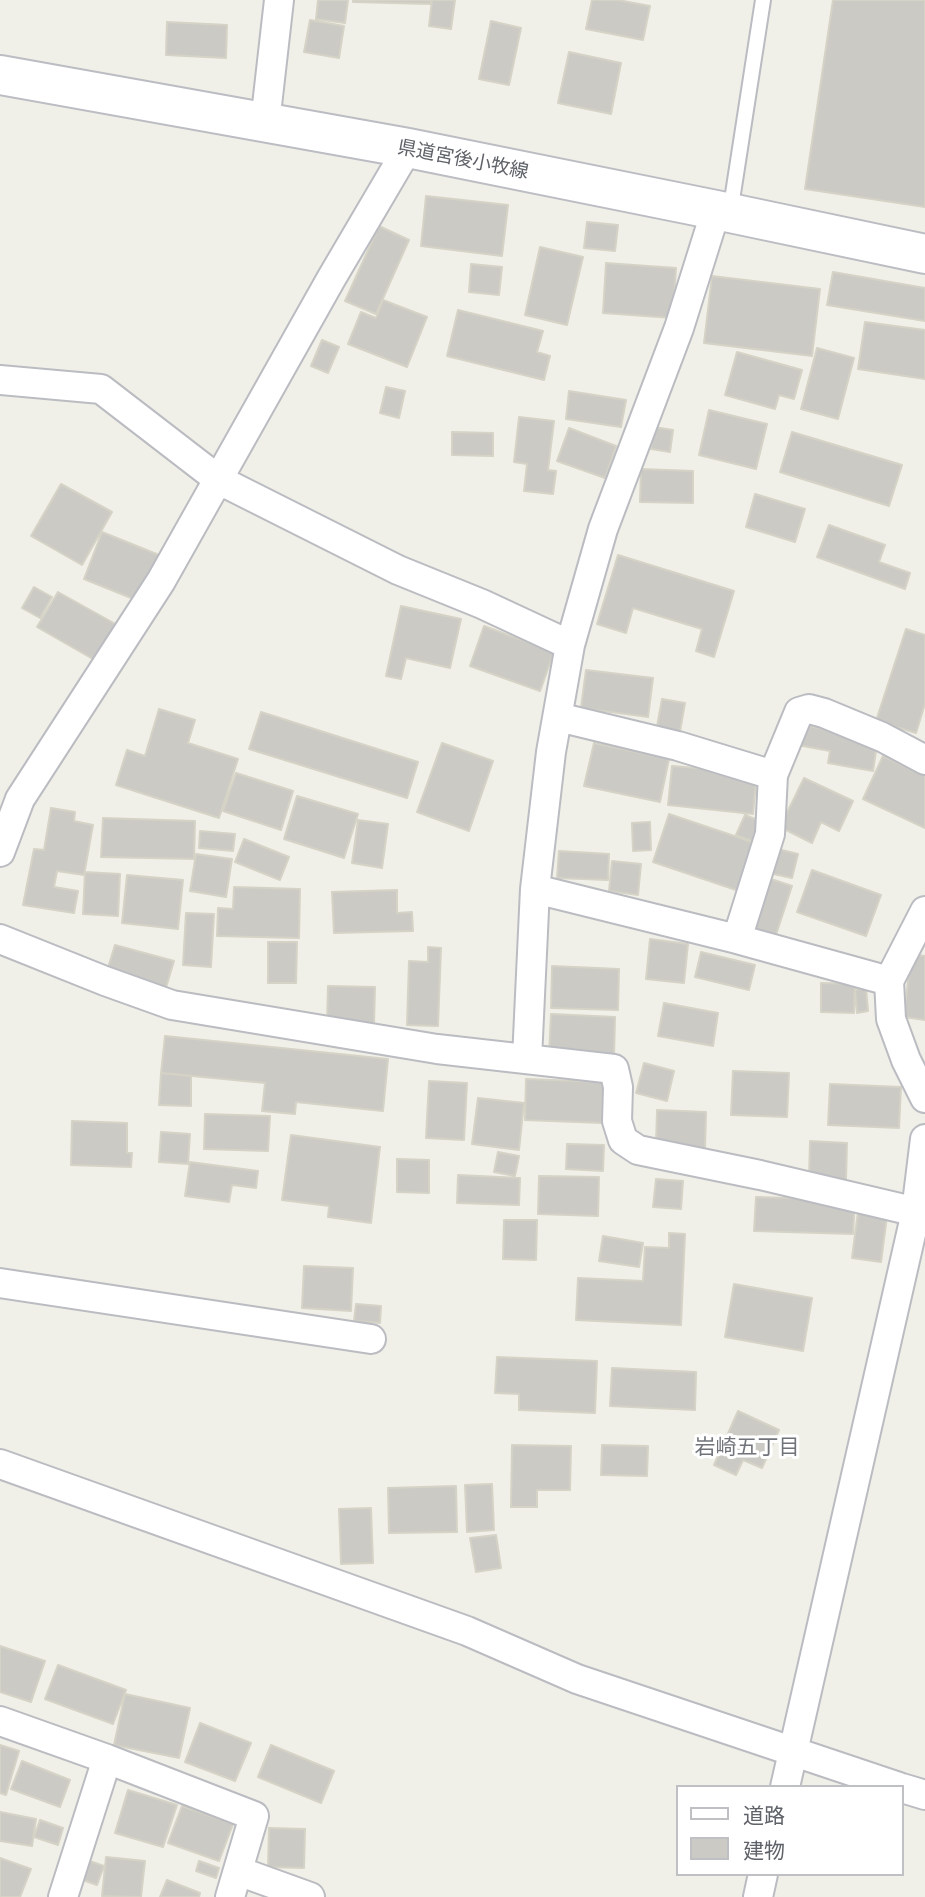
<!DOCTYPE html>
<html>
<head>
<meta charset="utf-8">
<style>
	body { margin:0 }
	#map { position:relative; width:925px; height:1897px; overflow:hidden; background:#f1f0e8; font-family:"PT Sans Narrow","Noto Sans JP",sans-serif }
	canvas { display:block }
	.legend { position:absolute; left:676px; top:1785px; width:228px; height:91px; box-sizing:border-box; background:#fff; border:2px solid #bfc0c3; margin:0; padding:9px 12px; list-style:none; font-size:21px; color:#5f6268 }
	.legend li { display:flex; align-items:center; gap:14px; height:35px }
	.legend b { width:35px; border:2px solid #bfc0c3 }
</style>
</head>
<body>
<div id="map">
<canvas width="925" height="1897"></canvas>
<ul class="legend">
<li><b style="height:9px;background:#fff"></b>道路</li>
<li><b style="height:19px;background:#cccac5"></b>建物</li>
</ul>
</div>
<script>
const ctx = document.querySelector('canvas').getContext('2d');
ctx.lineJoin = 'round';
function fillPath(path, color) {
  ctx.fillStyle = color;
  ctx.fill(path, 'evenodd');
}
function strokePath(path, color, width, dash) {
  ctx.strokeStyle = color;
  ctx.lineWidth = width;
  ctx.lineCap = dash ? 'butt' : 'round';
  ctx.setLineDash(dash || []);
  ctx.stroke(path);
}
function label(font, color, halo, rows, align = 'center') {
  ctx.font = font + ' "PT Sans Narrow","Noto Sans JP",sans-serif';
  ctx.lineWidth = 6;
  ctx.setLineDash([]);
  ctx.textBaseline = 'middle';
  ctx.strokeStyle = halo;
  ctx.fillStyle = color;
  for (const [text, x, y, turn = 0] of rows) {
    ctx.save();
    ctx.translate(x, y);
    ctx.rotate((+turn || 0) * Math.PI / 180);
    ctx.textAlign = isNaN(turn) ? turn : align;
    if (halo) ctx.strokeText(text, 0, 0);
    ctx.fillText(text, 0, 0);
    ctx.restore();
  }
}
const building = new Path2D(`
	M 318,0 L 348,0 L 345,23 L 316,19 Z
	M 353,0 L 431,0 L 431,4 L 353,2 Z
	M 432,0 L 455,0 L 451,29 L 429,26 Z
	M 592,0 L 618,0 L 650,6 L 643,40 L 586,29 Z
	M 833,0 L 925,0 L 925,207 L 805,189 Z
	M 310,20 L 344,26 L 339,58 L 304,52 Z
	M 491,21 L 521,28 L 509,85 L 479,79 Z
	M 167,22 L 227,25 L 226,58 L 166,55 Z
	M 569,52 L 621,63 L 611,114 L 558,103 Z
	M 426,196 L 508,205 L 502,256 L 421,246 Z
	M 587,222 L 618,225 L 615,251 L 584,248 Z
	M 379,226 L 409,240 L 376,314 L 345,301 Z
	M 540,247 L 583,257 L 567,325 L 525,315 Z
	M 606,263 L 676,268 L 673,318 L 603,313 Z
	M 471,264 L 502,267 L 499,295 L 469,292 Z
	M 833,272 L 925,288 L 925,321 L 827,305 Z
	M 712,276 L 820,289 L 812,356 L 704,343 Z
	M 383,300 L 427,317 L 407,367 L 348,344 L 361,312 L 376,318 Z
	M 458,310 L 543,331 L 537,352 L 550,356 L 544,380 L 447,356 Z
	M 865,322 L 925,330 L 925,379 L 858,369 Z
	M 322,340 L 339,347 L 328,373 L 311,366 Z
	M 817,348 L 854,358 L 838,419 L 801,409 Z
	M 737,352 L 802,370 L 794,399 L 779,395 L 775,409 L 725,395 Z
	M 386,387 L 405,391 L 399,418 L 380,413 Z
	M 569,391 L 626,400 L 621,427 L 566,419 Z
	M 709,410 L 767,424 L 756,469 L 699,455 Z
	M 519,417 L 554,421 L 548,470 L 556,471 L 553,494 L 524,491 L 527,464 L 514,462 Z
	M 654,427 L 673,430 L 670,452 L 651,449 Z
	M 569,428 L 616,446 L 605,478 L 557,461 Z
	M 452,432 L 493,433 L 493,456 L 452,455 Z
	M 792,432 L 902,465 L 889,506 L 780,472 Z
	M 641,469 L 693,471 L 693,503 L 640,502 Z
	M 61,484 L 112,512 L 82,565 L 31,536 Z
	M 755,494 L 805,509 L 795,542 L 746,527 Z
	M 829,525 L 885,545 L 879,562 L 910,573 L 905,589 L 817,557 Z
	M 102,532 L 159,555 L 141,602 L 84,579 Z
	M 618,555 L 734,591 L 714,657 L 696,651 L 702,629 L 633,608 L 626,633 L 597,624 Z
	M 34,587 L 52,597 L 40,618 L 22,608 Z
	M 58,592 L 119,626 L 98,662 L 37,627 Z
	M 401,606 L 461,619 L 450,668 L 406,658 L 401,679 L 386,676 Z
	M 484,626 L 554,652 L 540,691 L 470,666 Z
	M 906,629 L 925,635 L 925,704 L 916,733 L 876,721 Z
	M 586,670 L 653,678 L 648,717 L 581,708 Z
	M 662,699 L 685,703 L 679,737 L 656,732 Z
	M 159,709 L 195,720 L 188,743 L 238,759 L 219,818 L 116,785 L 127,750 L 145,756 Z
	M 261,712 L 418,762 L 407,798 L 249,749 Z
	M 796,724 L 878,738 L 873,771 L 828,763 L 830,751 L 792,744 Z
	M 442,743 L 493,761 L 469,831 L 417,812 Z
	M 594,743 L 669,759 L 660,802 L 584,786 Z
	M 883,756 L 916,772 L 918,767 L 925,770 L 925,828 L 863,799 Z
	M 672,766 L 757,773 L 753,814 L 668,805 Z
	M 236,773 L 293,791 L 281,830 L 223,811 Z
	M 804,778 L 853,801 L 839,831 L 821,822 L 812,843 L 780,827 Z
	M 297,796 L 358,814 L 344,858 L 284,839 Z
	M 51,808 L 75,812 L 74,821 L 93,825 L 84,875 L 57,871 L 54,887 L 78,891 L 74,913 L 23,905 L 34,849 L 44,850 Z
	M 669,814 L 758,844 L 742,892 L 653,862 Z
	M 745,815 L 763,822 L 754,842 L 736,835 Z
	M 103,818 L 195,821 L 194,859 L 101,857 Z
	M 358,820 L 388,824 L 382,868 L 352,863 Z
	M 650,822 L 651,850 L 633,851 L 632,823 Z
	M 200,831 L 235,834 L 233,851 L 199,848 Z
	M 244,839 L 289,857 L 280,880 L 235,862 Z
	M 770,847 L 798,854 L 792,878 L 764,872 Z
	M 559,851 L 609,854 L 608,880 L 557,878 Z
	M 196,854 L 232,859 L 226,897 L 190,891 Z
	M 612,861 L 641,864 L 638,895 L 609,891 Z
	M 812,870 L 881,895 L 866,936 L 797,912 Z
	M 85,872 L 120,874 L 118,916 L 83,914 Z
	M 127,875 L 183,880 L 178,929 L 122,923 Z
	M 762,876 L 792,886 L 772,947 L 742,937 Z
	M 234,887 L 300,889 L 299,938 L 217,936 L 218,908 L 233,909 Z
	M 397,890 L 397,913 L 412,912 L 413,931 L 334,933 L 332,892 Z
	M 186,913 L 214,914 L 211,967 L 183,965 Z
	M 650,939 L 688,944 L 684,983 L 646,979 Z
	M 268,942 L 297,942 L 296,983 L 268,983 Z
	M 115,945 L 174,961 L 165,991 L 106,974 Z
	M 428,947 L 441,948 L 438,1026 L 407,1025 L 409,961 L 428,962 Z
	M 701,952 L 755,965 L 749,990 L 695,977 Z
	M 911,954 L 925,956 L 925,1020 L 904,1017 Z
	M 552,966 L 619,969 L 618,1010 L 551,1008 Z
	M 821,983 L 855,984 L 854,1013 L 821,1012 Z
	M 328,986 L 375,987 L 374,1024 L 327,1023 Z
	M 866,988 L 868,1011 L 857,1013 L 855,990 Z
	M 664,1003 L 718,1013 L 713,1046 L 658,1036 Z
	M 551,1014 L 615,1017 L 614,1057 L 549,1054 Z
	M 165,1036 L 388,1059 L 383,1111 L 296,1102 L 295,1114 L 262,1111 L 265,1083 L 161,1073 Z
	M 644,1063 L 674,1071 L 667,1101 L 636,1093 Z
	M 733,1071 L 789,1073 L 787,1117 L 731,1115 Z
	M 161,1073 L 191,1076 L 191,1106 L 159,1105 Z
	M 526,1079 L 603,1082 L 602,1123 L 525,1120 Z
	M 429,1081 L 467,1083 L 464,1140 L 426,1138 Z
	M 830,1084 L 901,1087 L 899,1128 L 828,1125 Z
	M 478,1098 L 524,1103 L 519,1150 L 472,1144 Z
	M 657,1110 L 706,1112 L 705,1148 L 656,1145 Z
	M 205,1114 L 270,1116 L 268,1151 L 204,1149 Z
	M 72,1121 L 127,1123 L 127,1153 L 132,1153 L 131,1167 L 71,1165 Z
	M 161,1132 L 190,1134 L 188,1164 L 159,1162 Z
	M 291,1135 L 380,1147 L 371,1223 L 328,1217 L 329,1206 L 282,1200 Z
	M 810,1141 L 847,1143 L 846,1180 L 809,1178 Z
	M 567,1144 L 604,1145 L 603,1171 L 566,1169 Z
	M 498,1152 L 519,1156 L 515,1176 L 494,1172 Z
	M 397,1159 L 429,1160 L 429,1193 L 397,1192 Z
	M 190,1162 L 258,1171 L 256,1188 L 232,1185 L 229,1202 L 185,1196 Z
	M 458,1175 L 520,1178 L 519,1205 L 457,1203 Z
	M 539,1176 L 599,1177 L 598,1216 L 538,1214 Z
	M 656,1179 L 683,1181 L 681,1209 L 653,1207 Z
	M 756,1197 L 855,1200 L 853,1234 L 754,1231 Z
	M 859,1204 L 888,1208 L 881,1262 L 852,1258 Z
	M 504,1220 L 537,1220 L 536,1260 L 503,1259 Z
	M 669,1233 L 685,1234 L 681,1325 L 576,1320 L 578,1278 L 643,1281 L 645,1247 L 669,1248 Z
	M 603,1236 L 643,1243 L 639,1267 L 599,1261 Z
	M 304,1266 L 353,1268 L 351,1311 L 302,1308 Z
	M 734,1284 L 812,1298 L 803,1351 L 725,1337 Z
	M 356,1304 L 381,1306 L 380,1323 L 354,1321 Z
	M 497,1357 L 597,1361 L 595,1413 L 519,1410 L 519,1394 L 495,1393 Z
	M 612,1368 L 696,1372 L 695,1410 L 610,1406 Z
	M 738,1411 L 779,1430 L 762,1468 L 743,1460 L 736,1475 L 714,1465 Z
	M 512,1445 L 571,1446 L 570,1490 L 537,1490 L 537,1507 L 511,1507 Z
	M 602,1445 L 648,1446 L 647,1476 L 601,1475 Z
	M 492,1484 L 494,1530 L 467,1532 L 465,1485 Z
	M 456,1486 L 457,1532 L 389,1533 L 388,1488 Z
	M 371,1508 L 373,1563 L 341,1564 L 339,1509 Z
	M 496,1535 L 501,1568 L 476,1572 L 470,1538 Z
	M 0,1646 L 45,1661 L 31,1702 L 0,1692 Z
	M 58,1665 L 126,1690 L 113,1724 L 45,1699 Z
	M 125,1694 L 190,1708 L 179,1758 L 114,1745 Z
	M 200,1723 L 251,1743 L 235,1781 L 185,1762 Z
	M 0,1745 L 19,1751 L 6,1795 L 0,1793 Z
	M 271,1745 L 334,1771 L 321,1803 L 258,1777 Z
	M 22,1761 L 70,1780 L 60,1807 L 11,1789 Z
	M 128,1790 L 177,1805 L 163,1847 L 115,1833 Z
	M 182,1806 L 233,1824 L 219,1861 L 168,1843 Z
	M 0,1812 L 36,1819 L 32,1846 L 0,1841 Z
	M 40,1820 L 63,1828 L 58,1845 L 34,1837 Z
	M 269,1828 L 305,1829 L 304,1868 L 268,1867 Z
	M 106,1857 L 145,1861 L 141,1897 L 102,1896 Z
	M 0,1858 L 31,1869 L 20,1897 L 0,1897 Z
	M 84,1859 L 104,1866 L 97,1885 L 77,1878 Z
	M 199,1861 L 219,1868 L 216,1878 L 196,1871 Z
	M 167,1880 L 200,1893 L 199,1897 L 160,1897 Z`);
fillPath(building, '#cccac5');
strokePath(building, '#d5d2c6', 2);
const service = new Path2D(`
	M 730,213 L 763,0`);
const minor = new Path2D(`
	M 265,123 L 279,0
	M 0,380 L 101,389 L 219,480 L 398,570 L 482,604 L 570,645
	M 558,717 L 678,746 L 773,775
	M 0,852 L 20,799 L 161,581 L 331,279 L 408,148
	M 535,889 L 737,939 L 889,981
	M 925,911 L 889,981 L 891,1019 L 906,1060 L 925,1098
	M 0,939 L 105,981 L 172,1005 L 437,1049 L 614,1069 L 618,1087 L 617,1121 L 623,1140 L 638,1150 L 760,1175 L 925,1214
	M 737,939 L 770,834 L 773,775 L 799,712 L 809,709 L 824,713 L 882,737 L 925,760
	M 527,1059 L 535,889 L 551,752 L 570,645 L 603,529 L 679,328 L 716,210
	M 0,1283 L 371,1339
	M 0,1464 L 467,1631 L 577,1679 L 899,1787
	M 0,1721 L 107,1759 L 254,1816 L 230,1897
	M 785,1787 L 916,1212 L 925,1139
	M 902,1788 L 925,1795
	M 238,1871 L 310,1897
	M 63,1897 L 107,1759
	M 758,1897 L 763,1874`);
const secondary = new Path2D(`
	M 0,75 L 408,148 L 716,210 L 925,254`);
strokePath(service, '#babcc1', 18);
strokePath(minor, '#babcc1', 32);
strokePath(secondary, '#bbbdc3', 42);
strokePath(service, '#fff', 14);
strokePath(minor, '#fff', 28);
strokePath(secondary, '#fff', 38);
label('19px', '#5f6268', '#fff', [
	["県道宮後小牧線",463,160,11]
]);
label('21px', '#70747a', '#fff', [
	["岩崎五丁目",747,1448]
]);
</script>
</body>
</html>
